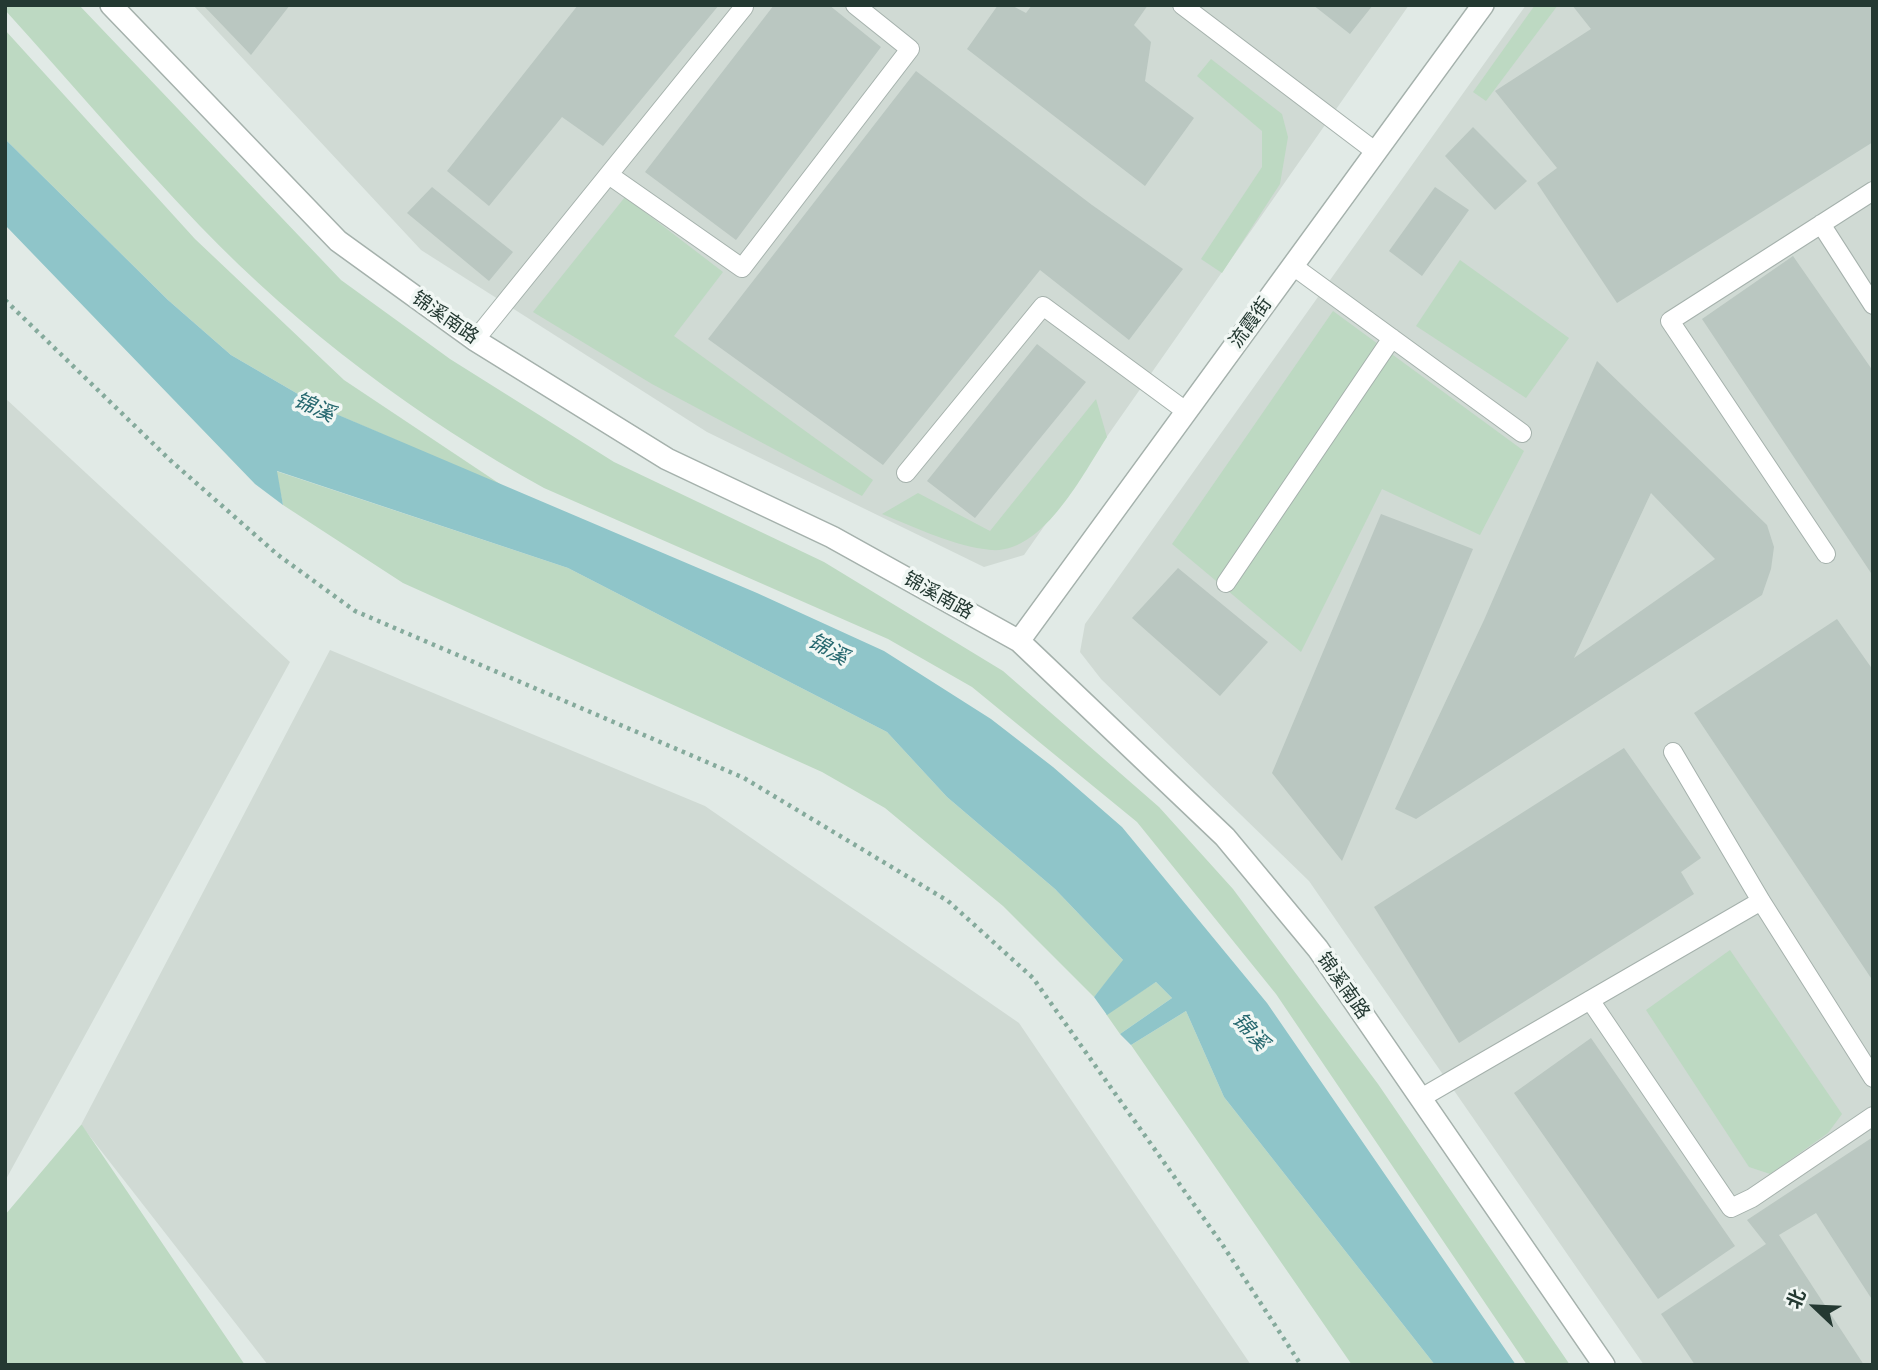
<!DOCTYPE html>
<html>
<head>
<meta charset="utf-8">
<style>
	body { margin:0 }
	#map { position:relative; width:1878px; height:1370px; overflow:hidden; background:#e1eae6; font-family:"Open Sans","Noto Sans SC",sans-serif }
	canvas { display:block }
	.frame { position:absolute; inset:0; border:7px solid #243932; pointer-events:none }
	.north { position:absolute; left:1780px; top:1272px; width:70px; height:70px; -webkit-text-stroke:5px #f1f7f4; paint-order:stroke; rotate:293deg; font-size:19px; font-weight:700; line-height:28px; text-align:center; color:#243932 }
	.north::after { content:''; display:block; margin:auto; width:24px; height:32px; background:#243932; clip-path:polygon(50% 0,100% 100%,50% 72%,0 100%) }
</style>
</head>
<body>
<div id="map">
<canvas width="1878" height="1370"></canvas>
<div class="frame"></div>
<div class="north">北</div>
</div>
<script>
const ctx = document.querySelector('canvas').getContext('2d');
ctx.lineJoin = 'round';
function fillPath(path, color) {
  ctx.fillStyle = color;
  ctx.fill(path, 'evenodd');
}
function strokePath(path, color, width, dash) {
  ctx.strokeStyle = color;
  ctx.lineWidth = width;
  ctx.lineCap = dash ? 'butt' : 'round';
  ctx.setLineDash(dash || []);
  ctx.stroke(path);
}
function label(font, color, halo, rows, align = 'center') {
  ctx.font = font + ' "Open Sans","Noto Sans SC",sans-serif';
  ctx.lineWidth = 7;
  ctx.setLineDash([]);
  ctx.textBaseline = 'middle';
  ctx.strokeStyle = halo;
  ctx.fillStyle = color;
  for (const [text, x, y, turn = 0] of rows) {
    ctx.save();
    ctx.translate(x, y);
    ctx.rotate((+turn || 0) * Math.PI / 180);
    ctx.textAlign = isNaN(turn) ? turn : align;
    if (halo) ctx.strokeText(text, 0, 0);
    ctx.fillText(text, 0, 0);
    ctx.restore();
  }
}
fillPath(new Path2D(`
	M 193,5 L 1409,5 L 1024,555 L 984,567 L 707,432 L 421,250 Z
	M 1526,5 L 1873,5 L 1873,1365 L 1644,1365 L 1309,881 L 1101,679 L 1080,652 L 1085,624 Z
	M 5,398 L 290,662 L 5,1181 Z
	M 330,650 L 705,806 L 1019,1023 L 1251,1365 L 268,1365 L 81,1125 Z`), '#d0dad4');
fillPath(new Path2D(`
	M 5,5 L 79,5 L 341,280 L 450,359 L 614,462 L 824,562 L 1003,671 L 1159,807 L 1233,889 L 1378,1084 L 1570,1365 L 1527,1365 L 1276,994 L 1137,822 L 972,687 L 888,639 L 544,488 C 418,418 300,330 200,226 C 133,156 70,82 5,10 Z
	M 1535,5 L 1558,5 L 1486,101 L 1473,92 Z
	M 5,30 L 195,239 L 344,380 L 506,488 L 322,408 L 231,355 L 168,300 L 5,139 Z
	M 1211,59 L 1282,114 L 1288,137 L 1280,184 L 1222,273 L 1201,259 L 1262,167 L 1262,131 L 1197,76 Z
	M 625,197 L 723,272 L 674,336 L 873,480 L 862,496 L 652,384 L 533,312 Z
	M 1460,260 L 1569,338 L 1526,398 L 1416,326 Z
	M 1333,311 L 1524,451 L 1480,535 L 1382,489 L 1301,652 L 1172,544 Z
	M 1096,399 L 1107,437 C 1083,474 1043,554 991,550 C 953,546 917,528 882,514 L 918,493 L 990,531 Z
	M 276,471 L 568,568 L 887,732 L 947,797 L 1055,889 L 1124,961 L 1094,997 L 1003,906 L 885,808 L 822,772 L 403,583 L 283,505 Z
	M 1730,950 L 1842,1114 L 1828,1133 L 1770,1174 L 1749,1167 L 1646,1010 Z
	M 1156,982 L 1172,998 L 1120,1034 L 1106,1014 Z
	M 1186,1011 L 1224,1097 L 1435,1365 L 1352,1365 L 1131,1045 Z
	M 81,1125 L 82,1125 L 245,1365 L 5,1365 L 5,1215 Z`), '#bdd9c2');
fillPath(new Path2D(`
	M 5,139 L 168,300 L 231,355 L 322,408 L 757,593 L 884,651 L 991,719 L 1053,767 L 1122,827 L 1267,1003 L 1516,1365 L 1435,1365 L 1224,1097 L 1186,1011 L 1131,1045 L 1120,1034 L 1172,998 L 1156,982 L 1107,1015 L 1094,997 L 1123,960 L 1055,889 L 947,797 L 887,732 L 568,568 L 277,471 L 283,505 L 255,484 L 5,225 Z`), '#8fc5c9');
fillPath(new Path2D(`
	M 203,5 L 290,5 L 251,55 Z
	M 578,5 L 719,5 L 603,146 L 562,117 L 489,206 L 447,171 Z
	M 774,5 L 829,5 L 881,47 L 736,240 L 645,172 Z
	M 998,5 L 1011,5 L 1026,13 L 1032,5 L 1148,5 L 1134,25 L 1151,42 L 1145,81 L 1194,118 L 1145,186 L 967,49 Z
	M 1313,5 L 1373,5 L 1350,34 Z
	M 1572,5 L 1873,5 L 1873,142 L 1617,303 L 1537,183 L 1557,168 L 1495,91 L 1591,29 Z
	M 916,71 L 1092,205 L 1183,269 L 1129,340 L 1040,270 L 883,465 L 708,339 Z
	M 1473,127 L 1527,181 L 1495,210 L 1445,156 Z
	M 432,187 L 513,252 L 489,281 L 407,213 Z
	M 1435,187 L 1469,210 L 1422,276 L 1389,251 Z
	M 1793,256 L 1873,371 L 1873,576 L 1702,319 Z
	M 1037,344 L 1086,382 L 975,518 L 927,481 Z
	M 1597,361 L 1767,525 L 1774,547 L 1771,569 L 1762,595 L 1416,819 L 1395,809 L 1484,620 ZM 1651,493 L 1715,559 L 1574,658 Z
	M 1381,514 L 1473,549 L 1342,861 L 1272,773 Z
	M 1178,568 L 1268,642 L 1220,696 L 1132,618 Z
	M 1837,619 L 1873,670 L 1873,981 L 1694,713 Z
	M 1624,748 L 1701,858 L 1681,872 L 1694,894 L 1459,1043 L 1374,907 Z
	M 1591,1038 L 1735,1246 L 1658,1299 L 1514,1093 Z
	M 1873,1137 L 1873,1301 L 1816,1213 L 1779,1235 L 1864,1365 L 1695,1365 L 1661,1314 L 1766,1244 L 1747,1220 Z`), '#bac7c1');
const service = new Path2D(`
	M 1182,5 L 1376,152
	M 609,175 L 742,268 L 910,49 L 855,5
	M 1821,224 L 1873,305
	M 1293,266 L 1522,433
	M 475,340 L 744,7
	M 906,473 L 1043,306 L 1187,412
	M 1826,554 L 1670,321 L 1873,191
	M 1226,583 L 1392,338
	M 1673,752 L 1761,901 L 1873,1078
	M 1590,1000 L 1731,1208 L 1752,1198 L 1873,1116
	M 1421,1098 L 1761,901`);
const tertiary = new Path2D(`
	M 111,5 L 338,241 L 475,340 L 667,459 L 832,537 L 1019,641 L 1225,837 L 1318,949 L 1604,1365
	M 1019,641 L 1483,5`);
strokePath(service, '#a5b1ac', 20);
strokePath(tertiary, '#a5b1ac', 24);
strokePath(new Path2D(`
	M 5,300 L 170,460 L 278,555 L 355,611 L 744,778 L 948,901 L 1033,978 L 1222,1244 L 1301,1365`), '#85aa9c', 4.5, [3.5, 5]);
strokePath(service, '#fff', 18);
strokePath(tertiary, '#fff', 21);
label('19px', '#243932', '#f1f7f4', [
	["锦溪南路",445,318,35],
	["流霞街",1251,323,-54],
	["锦溪南路",938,596,29],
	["锦溪南路",1343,986,55]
]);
label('italic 21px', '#25676e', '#f1f7f4', [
	["锦溪",314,408,24],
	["锦溪",828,650,29],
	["锦溪",1250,1032,48]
]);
</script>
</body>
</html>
